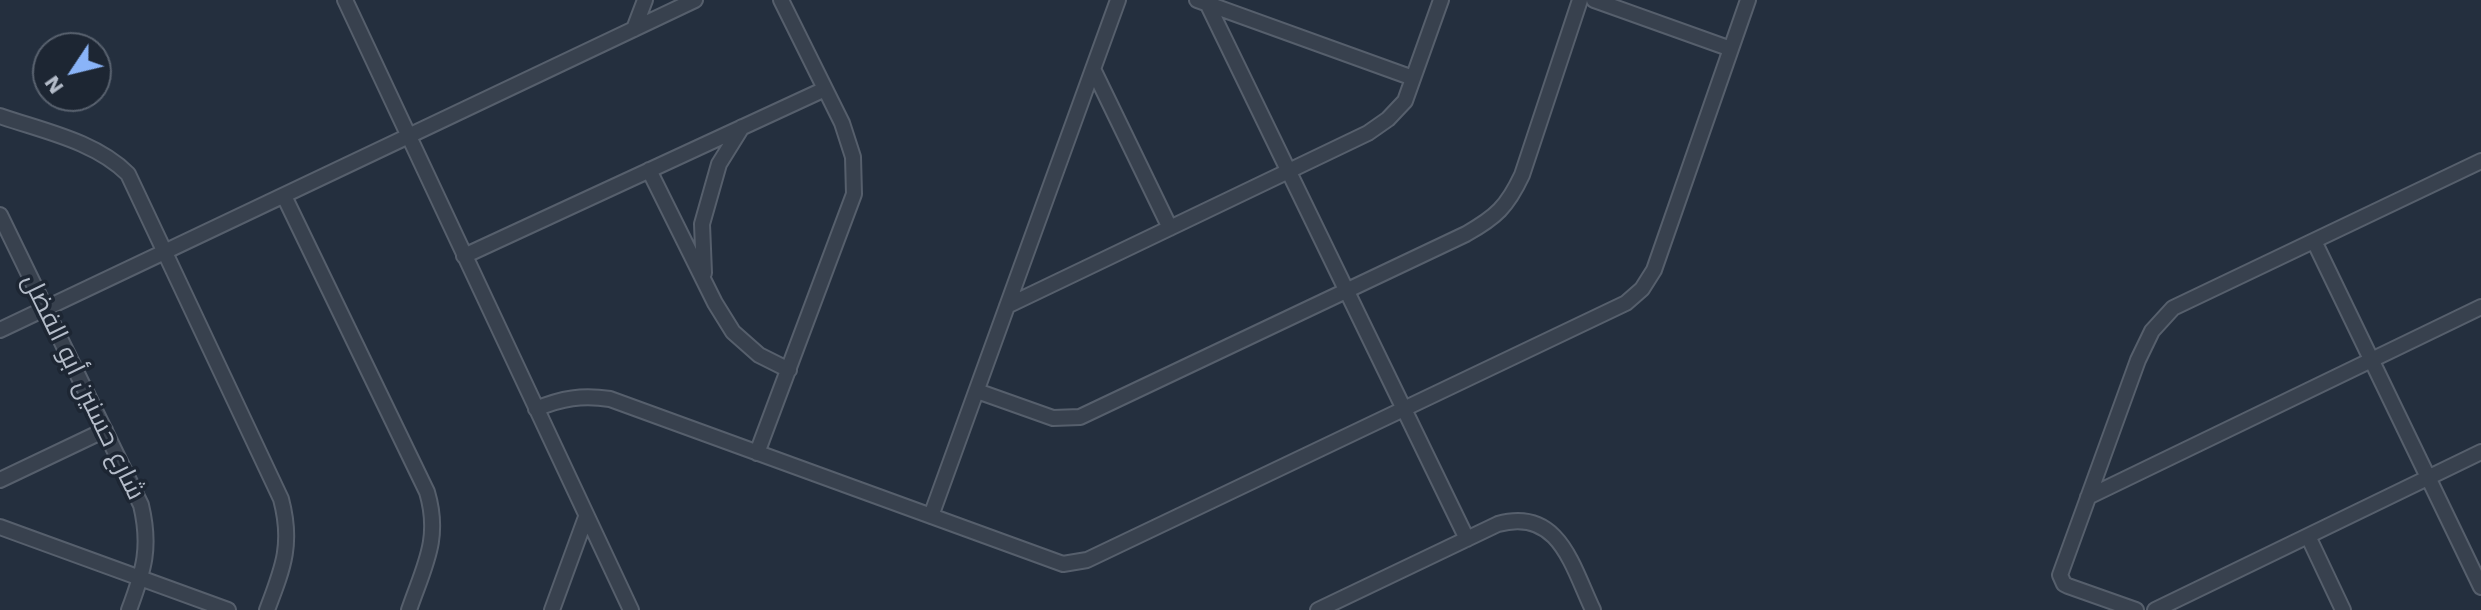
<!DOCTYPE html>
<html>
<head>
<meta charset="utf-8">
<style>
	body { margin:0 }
	#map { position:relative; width:2481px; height:610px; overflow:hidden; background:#242f3e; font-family:"Work Sans",sans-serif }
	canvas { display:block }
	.north { position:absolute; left:32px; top:32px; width:80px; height:80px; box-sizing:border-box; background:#1d2633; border:2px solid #59626f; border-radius:50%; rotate:235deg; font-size:22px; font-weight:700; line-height:32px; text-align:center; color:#b4bcc9 }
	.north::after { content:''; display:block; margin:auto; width:28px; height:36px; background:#8ab4f8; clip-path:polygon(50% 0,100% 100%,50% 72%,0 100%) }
</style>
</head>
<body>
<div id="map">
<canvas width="2481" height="610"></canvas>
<div class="north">N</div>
</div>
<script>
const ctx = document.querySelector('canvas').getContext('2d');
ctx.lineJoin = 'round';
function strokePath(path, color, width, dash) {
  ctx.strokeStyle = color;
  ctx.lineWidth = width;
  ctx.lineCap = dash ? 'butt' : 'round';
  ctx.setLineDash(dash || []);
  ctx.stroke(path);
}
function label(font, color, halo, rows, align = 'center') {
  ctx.font = font + ' "Work Sans",Cairo,sans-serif';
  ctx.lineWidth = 7;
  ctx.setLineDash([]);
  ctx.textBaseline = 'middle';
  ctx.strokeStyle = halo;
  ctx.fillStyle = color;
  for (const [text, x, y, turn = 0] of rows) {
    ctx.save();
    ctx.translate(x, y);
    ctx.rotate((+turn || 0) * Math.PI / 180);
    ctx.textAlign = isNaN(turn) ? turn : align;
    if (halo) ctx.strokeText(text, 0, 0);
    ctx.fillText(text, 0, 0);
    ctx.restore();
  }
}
const minor = new Path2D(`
	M 345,0 L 631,610
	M 1197,0 L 1413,78
	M 1594,0 L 1731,49
	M 1207,3 L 1467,539
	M 634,29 L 645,0
	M 1093,69 L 1170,228
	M 0,116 C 43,131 95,141 128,174 L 281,499 C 293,544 283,568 267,610
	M 649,170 L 715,303 L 733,332 L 759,355 L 789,370
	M 284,196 L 427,492 C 441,539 424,566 409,610
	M 0,215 L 141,505 C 151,547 144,570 129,610
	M 2314,241 L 2481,587
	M 464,256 L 825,89
	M 704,273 L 702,224 L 719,164 L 742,127
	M 1007,306 L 1368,133 L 1388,119 L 1405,101 L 1441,0
	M 0,330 L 695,0
	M 977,391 L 1053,418 L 1080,417 L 1466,234 C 1496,217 1507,207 1522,175 L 1580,0
	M 536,409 C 562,398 582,395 610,399 L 1063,564 L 1087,560 L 1626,303 L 1642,289 L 1654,270 L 1748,0
	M 757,453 L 854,194 L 853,157 L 842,123 L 781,0
	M 0,480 L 105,430
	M 2088,497 L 2481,307
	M 931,516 L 1118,0
	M 0,527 L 228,610
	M 2308,536 L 2343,610
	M 552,610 L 586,517
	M 1318,610 L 1498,524 C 1559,507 1572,566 1593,610
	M 2136,610 L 2068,586 L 2064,584 L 2060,575 L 2138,360 L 2152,331 L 2173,308 L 2481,161
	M 2155,610 L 2481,452`);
strokePath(minor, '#565f6c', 18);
strokePath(minor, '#38414e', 14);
label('26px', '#b4bcc9', '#1d2633', [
	["شارع حسنين أبو الفضل",83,387,64]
]);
</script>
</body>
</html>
